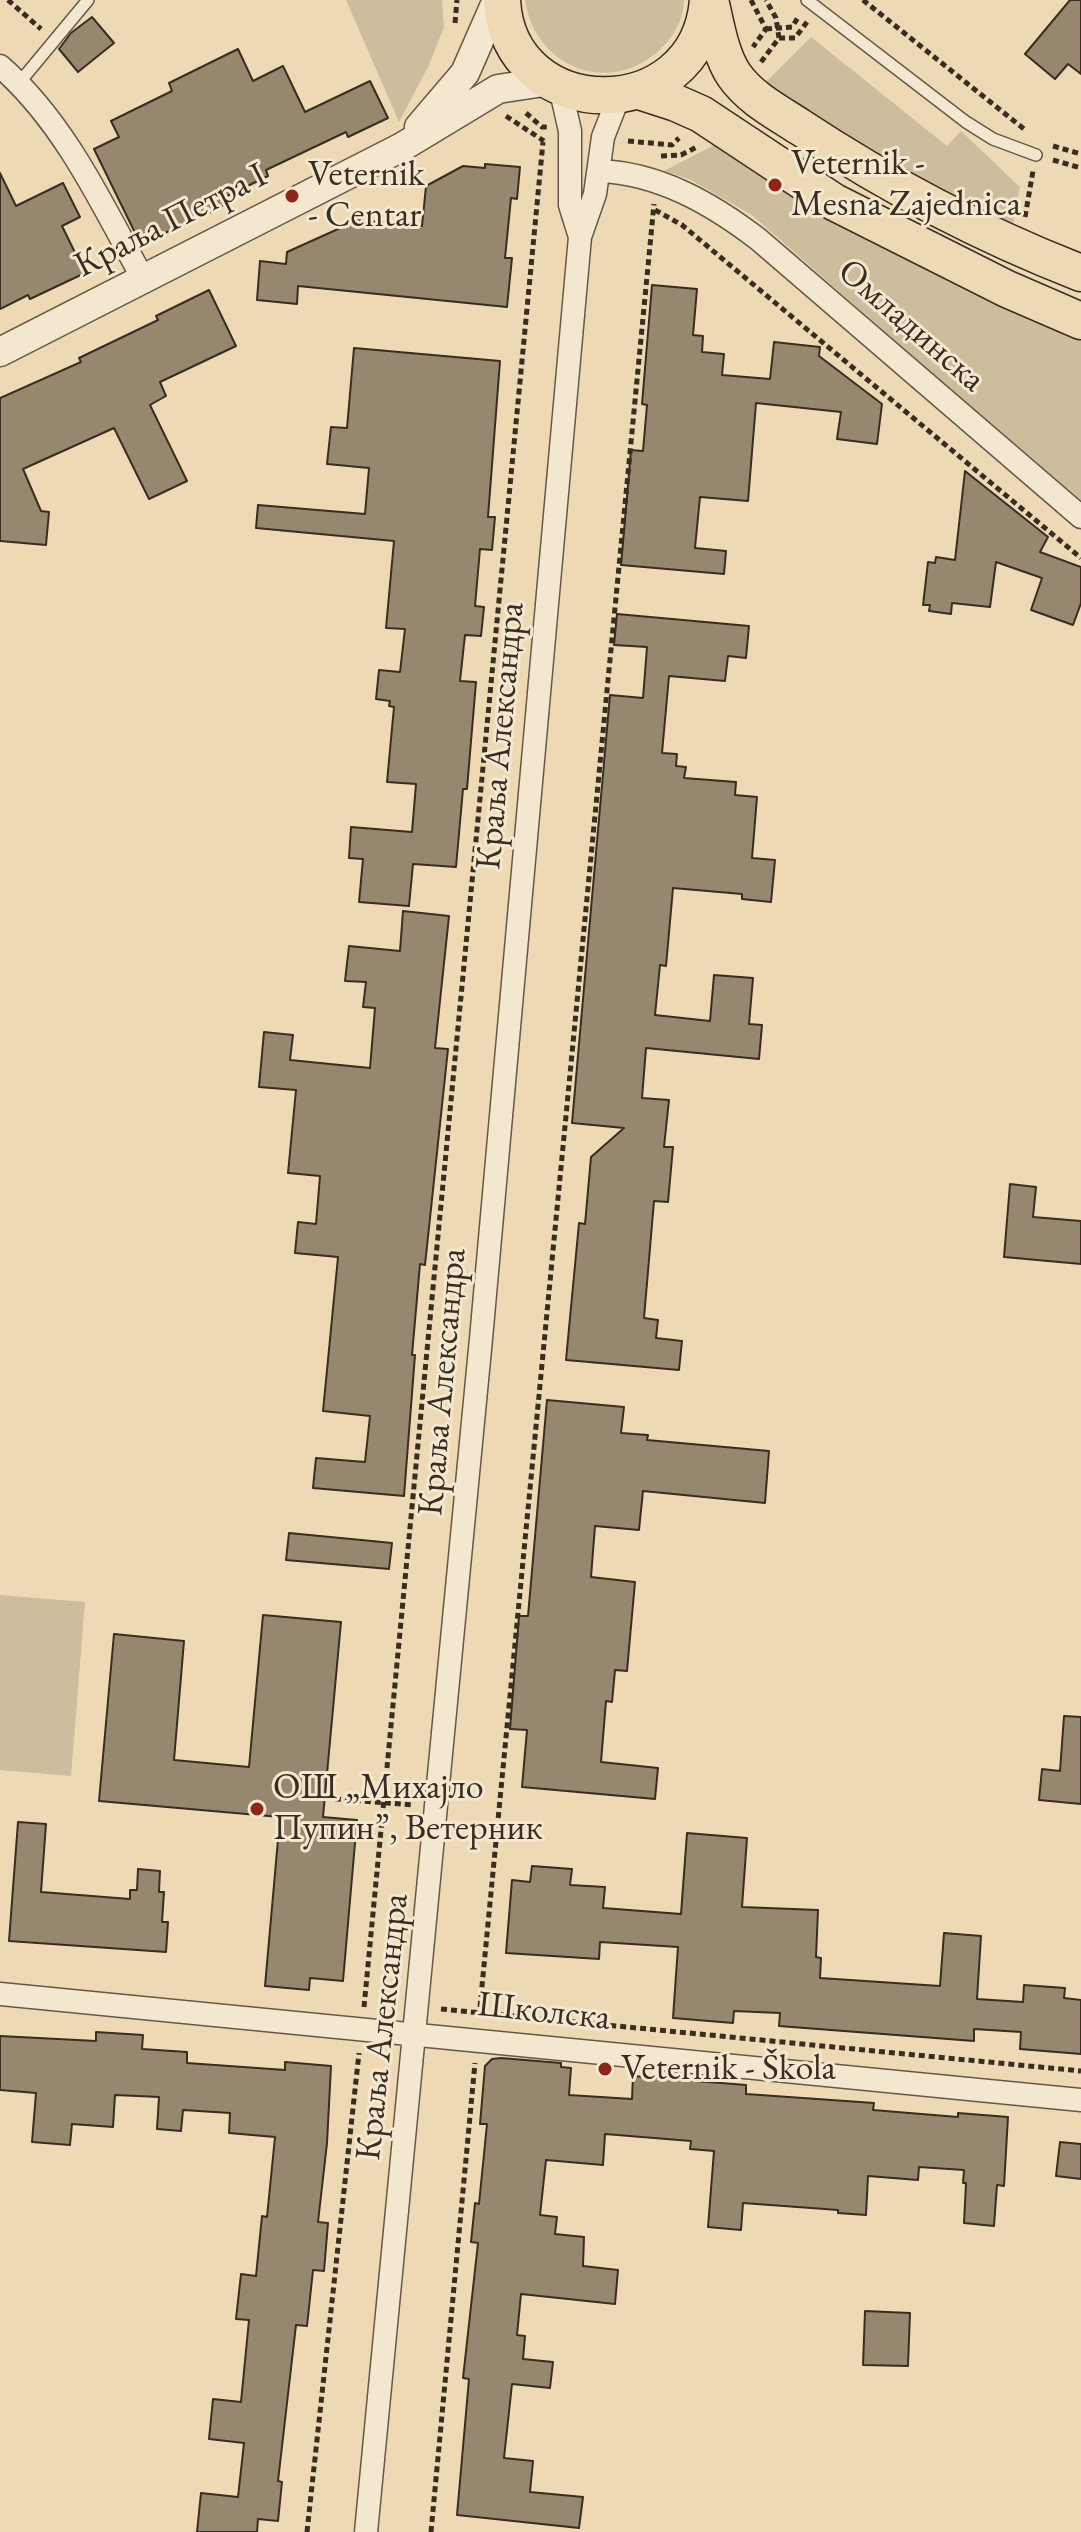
<!DOCTYPE html>
<html>
<head>
<meta charset="utf-8">
<style>
	body { margin:0 }
	canvas { display:block; background:#eddab5 }
</style>
</head>
<body>
<canvas width="1081" height="2532"></canvas>
<script>
const ctx = document.querySelector('canvas').getContext('2d');
ctx.lineJoin = 'round';
function fillPath(path, color) {
  ctx.fillStyle = color;
  ctx.fill(path, 'evenodd');
}
function strokePath(path, color, width, dash) {
  ctx.strokeStyle = color;
  ctx.lineWidth = width;
  ctx.lineCap = dash ? 'butt' : 'round';
  ctx.setLineDash(dash || []);
  ctx.stroke(path);
}
function label(font, color, halo, rows, align = 'center') {
  ctx.font = font + ' "EB Garamond",serif';
  ctx.lineWidth = 6;
  ctx.setLineDash([]);
  ctx.textBaseline = 'middle';
  ctx.strokeStyle = halo;
  ctx.fillStyle = color;
  for (const [text, x, y, turn = 0] of rows) {
    ctx.save();
    ctx.translate(x, y);
    ctx.rotate((+turn || 0) * Math.PI / 180);
    ctx.textAlign = isNaN(turn) ? turn : align;
    if (halo) ctx.strokeText(text, 0, 0);
    ctx.fillText(text, 0, 0);
    ctx.restore();
  }
}
fillPath(new Path2D(`
	M 346,0 L 442,0 L 444,27 L 429,65 L 399,122 Z
	M 525,0 L 684,0 C 684,14 677,30 669,40 C 621,99 536,74 525,0 Z
	M 811,37 L 947,146 L 961,131 L 1020,187 L 1012,230 L 900,172 L 764,84 Z
	M 720,142 L 1081,336 L 1081,504 L 752,215 L 689,179 L 664,171 Z
	M 0,1595 L 85,1602 L 71,1776 L 0,1770 Z`), '#cebd9c');
const building = new Path2D(`
	M 1070,0 L 1081,0 L 1081,74 L 1068,64 L 1055,79 L 1025,54 Z
	M 92,17 L 114,43 L 78,72 L 59,49 L 71,33 Z
	M 238,49 L 253,81 L 283,66 L 305,112 L 370,81 L 388,118 L 348,137 L 346,132 L 266,170 L 268,176 L 221,199 L 224,205 L 182,227 L 181,225 L 141,245 L 94,149 L 119,137 L 111,121 L 172,91 L 169,83 Z
	M 485,164 L 520,167 L 517,199 L 511,198 L 505,258 L 512,258 L 507,307 L 298,286 L 297,304 L 257,300 L 260,261 L 286,264 L 287,252 L 358,220 L 422,226 L 426,186 L 463,166 L 485,168 Z
	M 0,173 L 16,206 L 63,183 L 80,217 L 62,226 L 85,273 L 30,299 L 28,295 L 0,309 Z
	M 652,285 L 697,289 L 693,335 L 703,336 L 702,352 L 724,354 L 722,375 L 770,379 L 774,342 L 820,347 L 819,356 L 882,404 L 877,444 L 837,439 L 841,412 L 756,403 L 748,501 L 700,497 L 695,548 L 726,551 L 724,574 L 621,565 L 631,450 L 643,451 L 647,405 L 642,404 Z
	M 209,290 L 236,346 L 160,382 L 166,396 L 150,405 L 187,481 L 149,499 L 114,428 L 23,469 L 41,511 L 49,512 L 46,545 L 0,541 L 0,398 L 81,362 L 79,358 L 158,320 L 156,316 Z
	M 354,348 L 500,361 L 488,517 L 495,517 L 492,550 L 480,549 L 475,606 L 484,607 L 481,636 L 465,635 L 460,681 L 476,682 L 467,789 L 463,789 L 456,867 L 413,864 L 409,906 L 359,902 L 363,859 L 349,858 L 351,827 L 412,832 L 416,784 L 387,782 L 394,707 L 389,706 L 390,701 L 376,699 L 379,670 L 400,672 L 405,629 L 386,628 L 394,541 L 256,528 L 258,505 L 365,514 L 369,468 L 327,464 L 331,427 L 347,428 Z
	M 965,471 L 1048,537 L 1040,552 L 1081,567 L 1081,603 L 1073,625 L 1031,610 L 1042,578 L 996,562 L 990,607 L 952,603 L 951,614 L 929,611 L 930,605 L 923,605 L 928,562 L 935,563 L 936,557 L 955,560 Z
	M 617,614 L 749,626 L 746,658 L 728,656 L 725,681 L 669,676 L 662,753 L 677,754 L 676,766 L 686,767 L 684,778 L 736,782 L 735,795 L 757,797 L 752,858 L 775,860 L 771,902 L 742,899 L 742,894 L 673,888 L 666,966 L 660,965 L 655,1015 L 710,1021 L 714,975 L 753,978 L 749,1024 L 762,1025 L 759,1059 L 646,1048 L 642,1098 L 669,1100 L 664,1147 L 673,1147 L 668,1202 L 654,1201 L 644,1318 L 658,1320 L 656,1338 L 682,1341 L 679,1370 L 566,1360 L 579,1223 L 585,1224 L 591,1157 L 624,1128 L 572,1123 L 610,695 L 643,698 L 647,647 L 614,645 Z
	M 403,911 L 449,916 L 435,1048 L 448,1049 L 425,1265 L 420,1264 L 412,1355 L 415,1355 L 404,1496 L 313,1488 L 316,1458 L 365,1462 L 370,1416 L 323,1411 L 338,1257 L 295,1253 L 298,1222 L 316,1224 L 320,1176 L 288,1173 L 296,1090 L 259,1087 L 264,1032 L 293,1035 L 290,1060 L 370,1068 L 375,1008 L 363,1007 L 366,982 L 345,981 L 349,946 L 400,951 Z
	M 1010,1184 L 1036,1187 L 1033,1217 L 1081,1221 L 1081,1264 L 1004,1257 Z
	M 547,1400 L 624,1407 L 621,1433 L 648,1435 L 647,1440 L 769,1451 L 765,1503 L 643,1491 L 639,1530 L 595,1526 L 591,1577 L 635,1582 L 627,1671 L 615,1670 L 612,1702 L 606,1701 L 601,1762 L 658,1768 L 655,1799 L 522,1787 L 527,1730 L 510,1729 L 519,1616 L 528,1616 Z
	M 289,1533 L 392,1543 L 389,1569 L 286,1560 Z
	M 263,1615 L 341,1622 L 323,1817 L 357,1820 L 343,1981 L 310,1978 L 309,1990 L 265,1986 L 280,1817 L 99,1801 L 114,1634 L 184,1641 L 174,1760 L 249,1767 Z
	M 1064,1716 L 1081,1717 L 1081,1804 L 1039,1800 L 1042,1769 L 1060,1771 Z
	M 18,1822 L 46,1824 L 41,1892 L 130,1899 L 130,1890 L 137,1890 L 138,1869 L 160,1871 L 159,1892 L 164,1892 L 162,1922 L 168,1922 L 166,1952 L 9,1941 Z
	M 687,1833 L 747,1838 L 742,1907 L 818,1910 L 816,1957 L 821,1958 L 820,1978 L 940,1986 L 944,1933 L 981,1936 L 977,1999 L 1023,2002 L 1024,1985 L 1065,1988 L 1064,1998 L 1081,2000 L 1081,2054 L 1020,2049 L 1021,2032 L 974,2029 L 974,2041 L 779,2026 L 780,2013 L 734,2011 L 733,2023 L 673,2018 L 678,1947 L 600,1942 L 599,1959 L 506,1953 L 512,1880 L 530,1882 L 532,1866 L 572,1869 L 570,1885 L 605,1887 L 603,1908 L 681,1914 Z
	M 96,2032 L 143,2035 L 142,2049 L 187,2052 L 187,2063 L 285,2070 L 285,2062 L 331,2066 L 327,2143 L 318,2222 L 328,2223 L 324,2271 L 313,2270 L 307,2326 L 296,2325 L 278,2481 L 282,2482 L 278,2521 L 258,2519 L 257,2532 L 197,2532 L 201,2493 L 238,2497 L 244,2443 L 209,2439 L 213,2399 L 241,2402 L 249,2320 L 236,2319 L 241,2274 L 256,2276 L 262,2216 L 267,2217 L 275,2137 L 229,2133 L 230,2113 L 183,2110 L 181,2131 L 157,2129 L 159,2097 L 115,2095 L 113,2127 L 72,2124 L 70,2145 L 32,2142 L 36,2093 L 0,2090 L 0,2036 L 96,2041 Z
	M 501,2058 L 561,2063 L 561,2067 L 571,2068 L 569,2095 L 632,2099 L 633,2076 L 746,2085 L 746,2094 L 874,2103 L 873,2110 L 958,2117 L 958,2113 L 1008,2117 L 1004,2186 L 997,2185 L 994,2226 L 964,2223 L 966,2183 L 963,2183 L 964,2170 L 919,2167 L 918,2180 L 868,2176 L 866,2215 L 838,2213 L 838,2210 L 743,2203 L 741,2230 L 708,2227 L 714,2151 L 690,2149 L 691,2141 L 605,2134 L 603,2165 L 546,2160 L 540,2215 L 557,2217 L 555,2234 L 584,2237 L 583,2266 L 618,2270 L 615,2304 L 521,2294 L 517,2335 L 525,2336 L 523,2359 L 553,2362 L 550,2388 L 512,2384 L 504,2458 L 533,2461 L 530,2492 L 583,2497 L 579,2528 L 457,2515 L 469,2379 L 463,2378 L 478,2243 L 471,2242 L 475,2203 L 479,2204 L 487,2124 L 480,2124 L 485,2066 L 492,2059 Z
	M 1060,2142 L 1081,2144 L 1081,2179 L 1056,2176 Z
	M 865,2311 L 910,2313 L 908,2366 L 863,2365 Z`);
fillPath(building, '#97876e');
strokePath(building, '#392d21', 2);
const service = new Path2D(`
	M 807,0 L 966,122 L 993,139 L 1036,155
	M 19,83 L 88,0`);
const minor = new Path2D(`
	M 0,66 C 65,123 102,204 143,279
	M 560,87 L 570,131 L 570,205 L 580,237
	M 599,171 C 659,173 712,204 758,239 L 1081,517
	M 0,1994 L 1081,2100
	M 366,2532 C 444,1768 512,1002 580,237 L 595,194 L 603,137 L 619,96`);
const tertiary = new Path2D(`
	M 419,127 L 465,73 L 497,0
	M 0,352 L 402,147 L 498,89 L 550,81`);
const primary = new Path2D(`
	M 502,0 C 508,126 698,128 708,0
	M 710,0 C 716,24 720,54 734,75 C 750,98 777,112 800,127 C 888,185 983,235 1081,273
	M 639,91 L 676,103 L 701,114 L 834,202 L 1007,289 L 1081,321`);
strokePath(service, '#665846', 14);
strokePath(minor, '#665846', 25);
strokePath(tertiary, '#665846', 31);
strokePath(primary, '#392d21', 39);
strokePath(new Path2D(`
	M 8,0 L 41,29
	M 751,0 L 766,29 L 753,47
	M 863,0 L 1024,129
	M 455,23 L 457,0
	M 766,29 L 792,27 L 799,16
	M 779,38 L 795,38 L 807,22
	M 761,62 L 779,38 L 776,18 L 766,0
	M 526,113 L 542,127 L 547,127
	M 506,116 L 544,141
	M 628,141 L 672,145 L 679,138
	M 1053,146 L 1081,154
	M 661,156 L 681,155 L 697,147
	M 1053,160 L 1081,168
	M 655,210 L 682,225 L 1081,558
	M 1025,217 L 1033,171
	M 325,1798 L 413,1805
	M 364,2007 L 543,142
	M 441,2009 L 1081,2071
	M 479,2017 L 654,204
	M 307,2532 L 359,2053
	M 431,2532 L 475,2063`), '#392d21', 5, [6, 4]);
strokePath(service, '#f3e7cf', 11);
strokePath(minor, '#f3e7cf', 22);
strokePath(tertiary, '#f3e7cf', 28);
strokePath(primary, '#eddab5', 36);
for (const [x, y, r, color] of [
	[775,185,8,"#8f2418"],
	[292,196,8,"#8f2418"],
	[257,1809,8,"#8f2418"],
	[605,2069,8,"#8f2418"]
]) {
  const dot = new Path2D();
  dot.arc(x, y, r, 0, 2 * Math.PI);
  ctx.fillStyle = color;
  ctx.fill(dot);
  strokePath(dot, '#f3e7cf', 3);
}
label('36px', '#392d21', '#f3e7cf', [
	["Veternik -",791,164],
	["Mesna Zajednica",791,205],
	["Veternik",308,175],
	["- Centar",308,216],
	["ОШ „Михајло",273,1788],
	["Пупин”, Ветерник",273,1829],
	["Veternik - Škola",621,2069]
], 'left');
label('36px', '#392d21', '#f3e7cf', [
	["Краља Петра I",171,221,-27],
	["Омладинска",911,326,41],
	["Краља Александра",501,736,-85],
	["Краља Александра",443,1382,-85],
	["Школска",544,2012,6],
	["Краља Александра",383,2027,-84]
]);
</script>
</body>
</html>
